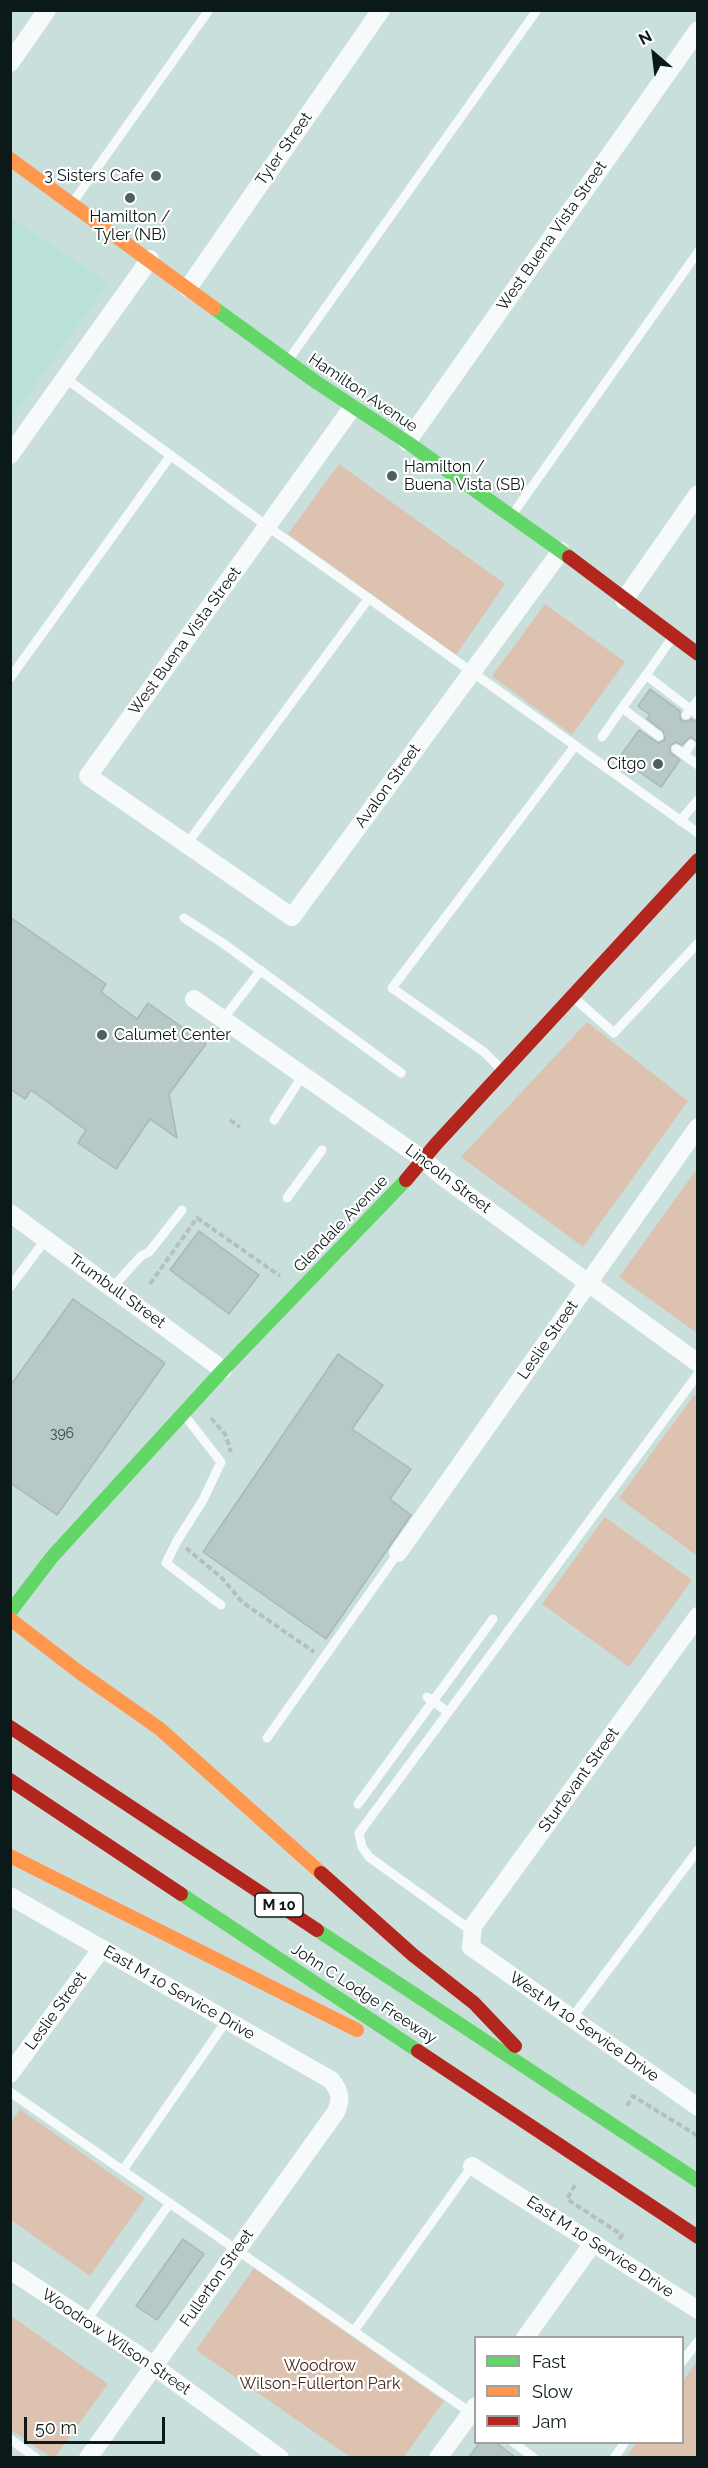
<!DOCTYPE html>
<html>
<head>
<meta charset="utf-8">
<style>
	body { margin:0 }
	#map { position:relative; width:708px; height:2468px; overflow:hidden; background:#c9dfdc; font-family:Raleway,sans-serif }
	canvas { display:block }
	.frame { position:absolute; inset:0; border:12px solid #0b1a18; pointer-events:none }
	.legend { position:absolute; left:474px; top:2336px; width:210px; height:108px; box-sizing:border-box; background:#fff; border:2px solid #9da3a3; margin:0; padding:8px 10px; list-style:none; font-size:18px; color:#0b1a18 }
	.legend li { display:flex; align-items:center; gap:12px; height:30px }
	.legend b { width:30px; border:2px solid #9da3a3 }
	.north { position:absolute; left:624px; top:24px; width:60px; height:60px; -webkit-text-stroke:4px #fff; paint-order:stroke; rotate:332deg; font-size:16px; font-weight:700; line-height:24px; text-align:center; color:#0b1a18 }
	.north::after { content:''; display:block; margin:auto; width:21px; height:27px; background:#0b1a18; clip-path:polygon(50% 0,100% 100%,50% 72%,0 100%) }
	.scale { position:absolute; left:24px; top:2417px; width:141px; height:27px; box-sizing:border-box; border:3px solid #0b1a18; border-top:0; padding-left:8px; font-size:18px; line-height:21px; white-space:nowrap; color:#0b1a18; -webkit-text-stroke:4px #fff; paint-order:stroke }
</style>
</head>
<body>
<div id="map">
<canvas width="708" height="2468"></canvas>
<div class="frame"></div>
<ul class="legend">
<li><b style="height:8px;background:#63d668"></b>Fast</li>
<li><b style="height:8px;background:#ff974d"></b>Slow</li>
<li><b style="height:8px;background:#b3261e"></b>Jam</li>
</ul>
<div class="north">N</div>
<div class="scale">50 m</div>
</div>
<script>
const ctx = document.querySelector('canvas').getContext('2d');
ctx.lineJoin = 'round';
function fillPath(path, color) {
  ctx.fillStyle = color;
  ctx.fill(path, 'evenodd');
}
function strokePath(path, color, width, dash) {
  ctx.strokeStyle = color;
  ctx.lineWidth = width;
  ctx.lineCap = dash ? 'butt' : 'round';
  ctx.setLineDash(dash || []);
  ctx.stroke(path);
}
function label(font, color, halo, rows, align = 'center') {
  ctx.font = font + ' Raleway,sans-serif';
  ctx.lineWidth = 4.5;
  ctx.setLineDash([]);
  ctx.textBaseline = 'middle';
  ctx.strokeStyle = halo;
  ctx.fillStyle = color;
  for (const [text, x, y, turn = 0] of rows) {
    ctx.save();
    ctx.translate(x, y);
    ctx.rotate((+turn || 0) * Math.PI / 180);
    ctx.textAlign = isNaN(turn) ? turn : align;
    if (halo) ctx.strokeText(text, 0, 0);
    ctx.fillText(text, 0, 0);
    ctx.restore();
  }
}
fillPath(new Path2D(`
	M 11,217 L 108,283 L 11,419 Z`), '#bae0da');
fillPath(new Path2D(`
	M 339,464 L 505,584 L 456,655 L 288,534 Z
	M 545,604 L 625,662 L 572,735 L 492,676 Z
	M 587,1022 L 688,1101 L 583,1247 L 461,1157 Z
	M 697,1169 L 697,1333 L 619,1277 Z
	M 694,1395 L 698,1397 L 697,1556 L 619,1498 Z
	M 605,1517 L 692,1580 L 629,1667 L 542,1604 Z
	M 20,2109 L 145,2198 L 90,2276 L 11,2220 L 11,2122 Z
	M 254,2268 L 444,2401 L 404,2457 L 350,2457 L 196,2350 Z
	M 11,2316 L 108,2384 L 55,2457 L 50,2457 L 11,2430 Z
	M 697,2361 L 697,2457 L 625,2457 L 637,2443 L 682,2442 L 683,2381 Z`), '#ddc3af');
const building = new Path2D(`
	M 650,689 L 680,711 L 680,717 L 682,721 L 688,721 L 691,719 L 698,723 L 698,743 L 691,737 L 682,745 L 676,742 L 670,746 L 670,752 L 680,760 L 661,787 L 619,758 L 639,730 L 658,743 L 665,740 L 663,731 L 647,719 L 650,715 L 638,706 Z
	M 10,917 L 106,984 L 101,992 L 137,1019 L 148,1003 L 206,1044 L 169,1094 L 177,1138 L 150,1119 L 116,1169 L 78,1143 L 86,1130 L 31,1090 L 25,1099 L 10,1089 Z
	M 199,1231 L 259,1275 L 229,1314 L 170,1270 Z
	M 73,1299 L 165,1363 L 57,1515 L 10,1483 L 10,1386 Z
	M 338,1354 L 383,1385 L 352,1429 L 411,1469 L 390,1499 L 411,1515 L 326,1639 L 203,1552 Z
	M 183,2239 L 204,2254 L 157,2320 L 136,2306 Z
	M 480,2442 L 495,2442 L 515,2457 L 469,2457 Z`);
fillPath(building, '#b7c8c6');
strokePath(building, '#a7b8b6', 1.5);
strokePath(new Path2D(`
	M 230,1120 L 240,1127
	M 150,1284 L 197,1218 L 280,1276
	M 211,1418 L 225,1434 L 231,1452
	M 186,1548 L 222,1578 L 242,1602 L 314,1652
	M 627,2106 L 633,2096 L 696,2135 L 698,2133
	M 575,2185 L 567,2199 L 622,2235 L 619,2240`), '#b6bfbe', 4, [6, 3]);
strokePath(new Path2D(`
	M 73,202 L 209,10
	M 289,359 L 537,10
	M 65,378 L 267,526 L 698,833
	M 512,515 L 698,252
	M 646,675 L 672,638
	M 10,678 L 171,455
	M 686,715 L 698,700
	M 659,736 L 622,708 L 646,675 L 698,715
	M 602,737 L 622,708
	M 676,749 L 698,765
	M 684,755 L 691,744
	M 680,821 L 698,800
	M 186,845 L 369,598
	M 184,918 L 224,944 L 401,1073
	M 573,997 L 614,1033 L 698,943
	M 223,1019 L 261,970
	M 502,1070 L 484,1052 L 392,988 L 575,746
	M 274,1120 L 303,1075
	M 287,1198 L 322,1150
	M 10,1287 L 46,1239
	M 112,1288 L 141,1256 L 149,1252 L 182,1210
	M 185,1416 L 221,1462 L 203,1500 L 177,1541 L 166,1563 L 221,1605
	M 427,1697 L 448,1712
	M 267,1738 L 398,1553
	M 358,1804 L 493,1619
	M 472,1931 L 369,1857 L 362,1847 L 359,1833 L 698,1374
	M 572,2018 L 698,1850
	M 10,2092 L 474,2415
	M 123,2170 L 227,2020
	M 86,2321 L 170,2203
	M 354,2331 L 472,2166
	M 682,2362 L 698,2341
	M 10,2439 L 36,2458
	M 513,2442 L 534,2458
	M 614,2458 L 625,2442`), '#f7fafa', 9);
strokePath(new Path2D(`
	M 10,63 L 47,10
	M 188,288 L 381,10
	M 352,408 L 88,776 L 292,917 L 561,551
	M 407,442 L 698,30
	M 10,455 L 150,259
	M 624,600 L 698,494
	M 194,999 L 424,1160 L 443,1177 L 698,1363
	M 10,1213 L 223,1370
	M 398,1553 L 698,1127
	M 698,1616 L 473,1926 L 471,1947 L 698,2107
	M 10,1896 L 331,2080 C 340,2091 342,2099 336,2112 L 88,2458
	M 10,2074 L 102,1948
	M 472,2166 L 698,2310
	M 10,2270 L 137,2354 L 280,2458
	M 525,2338 L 593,2243
	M 438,2458 L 476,2406`), '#f7fafa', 18);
strokePath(new Path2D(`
	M 214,308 L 316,382 L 407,442 L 569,557
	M 10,1612 L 52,1557 L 223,1370 L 406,1180
	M 181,1894 L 418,2051
	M 317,1930 L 698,2181`), '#63d668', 14);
strokePath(new Path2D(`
	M 10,159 L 214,308
	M 10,1619 L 79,1672 L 160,1729 L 321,1873
	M 10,1856 L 357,2030`), '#ff974d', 14);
strokePath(new Path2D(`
	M 569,557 L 698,654
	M 406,1180 L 436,1144 L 698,860
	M 10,1727 L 317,1930
	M 10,1780 L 181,1894
	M 321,1873 L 413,1955 L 474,2003 L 515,2046
	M 418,2051 L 698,2237`), '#b3261e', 14);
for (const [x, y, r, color] of [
	[156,176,6,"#4e5f5d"],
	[130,198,6,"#4e5f5d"],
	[392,476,6,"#4e5f5d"],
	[658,764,6,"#4e5f5d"],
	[102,1035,6,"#4e5f5d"]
]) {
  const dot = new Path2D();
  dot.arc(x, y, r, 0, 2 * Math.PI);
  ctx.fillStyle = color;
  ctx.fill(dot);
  strokePath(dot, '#fff', 2);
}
label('14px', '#374644', null, [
	["396",62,1434]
]);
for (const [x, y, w] of [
	[279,1905,48]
]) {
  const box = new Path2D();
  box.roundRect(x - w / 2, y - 12, w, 24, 4.5);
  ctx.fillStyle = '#fff';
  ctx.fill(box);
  strokePath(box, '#0b1a18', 1.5);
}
label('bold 15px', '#0b1a18', null, [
	["M 10",279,1905]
]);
label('16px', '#0b1a18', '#fff', [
	["Tyler Street",284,149,-55],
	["West Buena Vista Street",552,236,-55],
	["Hamilton Avenue",363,393,34],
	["West Buena Vista Street",185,641,-54],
	["Avalon Street",388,786,-54],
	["Lincoln Street",448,1179,37],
	["Glendale Avenue",341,1224,-46],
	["Trumbull Street",117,1291,36],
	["Leslie Street",548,1340,-55],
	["Sturtevant Street",579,1780,-54],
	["East M 10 Service Drive",179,1993,30],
	["John C Lodge Freeway",364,1994,33],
	["Leslie Street",56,2011,-54],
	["West M 10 Service Drive",584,2027,35],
	["East M 10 Service Drive",600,2247,33],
	["Fullerton Street",217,2278,-55],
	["Woodrow Wilson Street",116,2342,34]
]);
label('16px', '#0b1a18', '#fff', [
	["3 Sisters Cafe",144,176],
	["Hamilton /",130,217,"center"],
	["Tyler (NB)",130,235,"center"],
	["Hamilton /",404,467,"left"],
	["Buena Vista (SB)",404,485,"left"],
	["Citgo",646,764],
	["Calumet Center",114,1035,"left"]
], 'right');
label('16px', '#492614', '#fff', [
	["Woodrow",320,2366],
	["Wilson-Fullerton Park",320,2384]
]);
</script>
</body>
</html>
